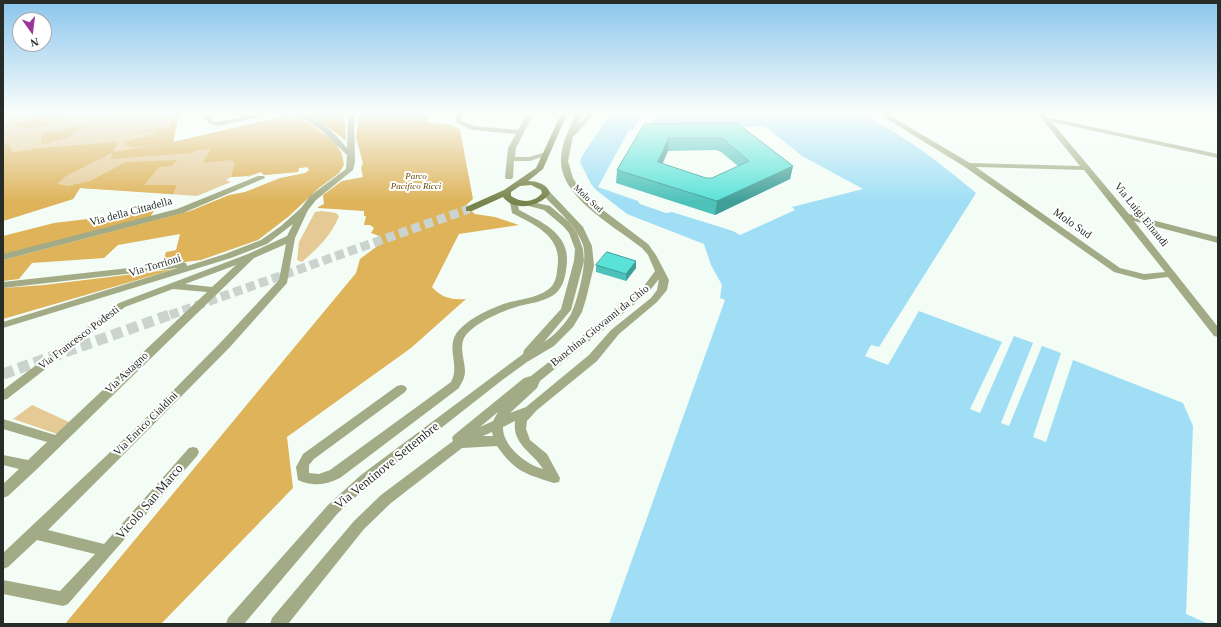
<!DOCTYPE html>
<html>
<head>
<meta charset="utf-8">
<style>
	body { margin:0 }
	#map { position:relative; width:1221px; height:627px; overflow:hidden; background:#f3fdf6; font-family:Georgia,serif }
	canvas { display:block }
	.frame { position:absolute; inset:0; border:4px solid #282c29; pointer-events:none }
	.north { position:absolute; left:12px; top:12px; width:40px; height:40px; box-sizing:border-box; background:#fff; border:1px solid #a9aba9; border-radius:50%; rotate:166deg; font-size:11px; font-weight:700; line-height:16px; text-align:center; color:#282c29 }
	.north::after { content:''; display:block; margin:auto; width:14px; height:18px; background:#9a359a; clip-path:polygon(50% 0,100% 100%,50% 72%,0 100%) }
</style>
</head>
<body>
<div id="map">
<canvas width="1221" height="627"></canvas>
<div class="frame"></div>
<div class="north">N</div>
</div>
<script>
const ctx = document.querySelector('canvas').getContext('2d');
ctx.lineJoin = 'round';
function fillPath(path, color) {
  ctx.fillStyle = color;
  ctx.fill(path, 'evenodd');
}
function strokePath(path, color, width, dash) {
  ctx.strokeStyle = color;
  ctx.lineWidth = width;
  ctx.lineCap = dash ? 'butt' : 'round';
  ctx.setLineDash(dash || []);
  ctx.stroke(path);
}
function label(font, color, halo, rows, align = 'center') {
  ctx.font = font + ' Georgia,serif';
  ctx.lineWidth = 4;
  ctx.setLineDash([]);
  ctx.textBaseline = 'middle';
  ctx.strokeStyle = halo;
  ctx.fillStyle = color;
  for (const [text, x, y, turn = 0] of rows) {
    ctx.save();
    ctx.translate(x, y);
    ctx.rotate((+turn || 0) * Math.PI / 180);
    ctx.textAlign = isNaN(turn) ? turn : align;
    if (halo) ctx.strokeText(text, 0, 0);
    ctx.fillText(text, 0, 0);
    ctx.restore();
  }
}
fillPath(new Path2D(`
	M 3,114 L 179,114 L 173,142 L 277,118 L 307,167 L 299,168 L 298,172 L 264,175 L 261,172 L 248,177 L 247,176 L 231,177 L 226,180 L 231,182 L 197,196 L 80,188 L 73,199 L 3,221 Z
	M 322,211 L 336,213 L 339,216 C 331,236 318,248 302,262 L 297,260 L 299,242 L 315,212 Z
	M 32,405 L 69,422 L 57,434 L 13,419 Z`), '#e5ca96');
fillPath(new Path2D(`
	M 43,114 L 111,114 L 110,117 L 97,119 L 89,117 L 53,119 L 46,126 L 34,128 L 20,127 L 14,125 Z
	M 173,114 L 179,114 L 173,142 L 277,118 L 277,114 L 298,116 L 335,142 L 342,154 L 344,165 L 339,173 L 319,188 L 288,217 L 258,240 L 201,260 L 162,265 L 166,252 L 176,250 L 180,234 L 118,245 L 104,258 L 32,263 L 19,279 L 3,281 L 3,260 L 190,211 L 229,195 L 245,192 L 280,178 L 305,173 L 309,170 L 307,167 L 299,168 L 298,172 L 264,175 L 261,172 L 247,176 L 231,177 L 235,164 L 232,160 L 203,163 L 210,149 L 195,151 L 193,153 L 111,159 L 112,153 L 66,176 L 57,184 L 68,186 L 90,181 L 126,162 L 177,160 L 172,166 L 159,167 L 144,185 L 177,185 L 173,194 L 80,188 L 73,199 L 3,221 L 3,141 L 11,148 L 12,152 L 15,152 L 38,148 L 118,142 L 113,152 L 161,144 L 132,147 L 125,145 L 125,142 L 133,139 L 152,136 L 154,131 L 134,133 L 135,132 L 170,128 Z
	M 308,114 L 344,114 L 346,141 L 331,129 Z
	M 359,114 L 431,114 L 425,122 L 452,125 L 460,130 L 473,199 L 465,206 L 475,214 L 495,217 L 519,225 L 459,234 L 432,287 C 442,298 452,300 466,299 L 411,348 L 287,437 L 293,488 L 161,624 L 65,624 L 356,273 L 360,259 L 380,244 L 379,236 L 371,233 L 374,228 L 370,225 L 364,225 L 366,216 L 364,216 L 364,211 L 318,208 L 318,207 L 324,204 L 323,195 L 342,181 L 363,177 L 361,168 L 363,163 L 356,138 Z
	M 81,125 L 84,128 L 72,133 L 73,136 L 41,145 L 42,134 L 48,132 L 56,133 Z
	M 154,211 L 150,217 L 3,256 L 3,236 L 54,223 Z
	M 175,269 L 3,319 L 3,288 L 44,285 Z`), '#deb35a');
fillPath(new Path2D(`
	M 610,114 L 643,114 L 633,130 L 629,130 L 598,187 L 638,201 L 640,204 L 666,213 L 672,212 L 733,231 L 740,235 L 795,210 L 792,207 L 863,189 L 802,156 L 765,126 L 648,130 L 657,114 L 859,114 C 902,132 941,164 976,193 L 879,347 L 871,345 L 865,356 L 888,365 L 919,311 L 1002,342 L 970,409 L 980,413 L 1014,336 L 1033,343 L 1001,423 L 1009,426 L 1042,346 L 1061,353 L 1033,437 L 1046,442 L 1073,360 L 1183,403 L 1193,426 L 1186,614 L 1209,624 L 609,624 L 725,300 L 720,298 L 722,285 L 711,265 L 704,244 L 627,214 L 596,190 L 591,184 L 580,162 L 582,156 Z`), '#9fdef5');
strokePath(new Path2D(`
	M 170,315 L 469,209`), '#cad3cd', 9, [9, 4.5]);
strokePath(new Path2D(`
	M 3,374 L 172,314`), '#cad3cd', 11, [11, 5.5]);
fillPath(new Path2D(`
	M 201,114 L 208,114 L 213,121 L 218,122 L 257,114 L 270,114 L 218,126 L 209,123 Z
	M 296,114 C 317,114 335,133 347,148 L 348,114 L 354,114 L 355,162 L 353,170 L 316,200 L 308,210 L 295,238 L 287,283 L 230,347 L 147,431 L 48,530 L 104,544 L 189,448 L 193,447 L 197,448 L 199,452 L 197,456 L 68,604 L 63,606 L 3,594 L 3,580 L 60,591 L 95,554 L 37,540 L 8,567 L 3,569 L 3,553 L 139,425 L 222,341 L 279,280 L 286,244 L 254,258 L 36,470 L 8,496 L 3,498 L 3,484 L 19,469 L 3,465 L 3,455 L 28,460 L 47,442 L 3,429 L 3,419 L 55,435 L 207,292 L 173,289 L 125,307 L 7,399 L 3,400 L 3,390 L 119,303 L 248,254 L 287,236 L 293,224 L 267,244 L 231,258 L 3,328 L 3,322 L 178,268 L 3,288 L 3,282 L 183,262 L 186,263 L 187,266 L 225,254 L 261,240 L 281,226 L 301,208 L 310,196 L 346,169 L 347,155 L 322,131 ZM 236,265 L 212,287 L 185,284 Z
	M 458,114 L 464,114 L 461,118 L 462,121 L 474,126 L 518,130 L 527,114 L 533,114 L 516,148 L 515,157 L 529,157 L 546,152 L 550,154 L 530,161 L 514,161 L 513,177 L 512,179 L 506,179 L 505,177 L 508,148 L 516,134 L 473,130 L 457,123 L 455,118 Z
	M 576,114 L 582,114 L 578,125 L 587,114 L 594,114 L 575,135 L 573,136 L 568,161 L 573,178 L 581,191 L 595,204 L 648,244 L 656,255 L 669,280 L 667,290 L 657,302 L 619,334 L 597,361 L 537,410 L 527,421 L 526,429 L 530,440 L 547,454 L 560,478 L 559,482 L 554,483 C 526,474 515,472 497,446 L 462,448 L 391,503 L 364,529 L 288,624 L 270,624 L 272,618 L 354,521 L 381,495 L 453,441 L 452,438 L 454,435 L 524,378 L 531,376 L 641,290 L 655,271 L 648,255 L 642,248 C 616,227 561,198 561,161 C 561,144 569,129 576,114 ZM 659,279 L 657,290 L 651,298 L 611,330 L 589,355 L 526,407 L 510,413 L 537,388 L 540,381 L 647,294 ZM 498,412 L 493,421 L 480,427 ZM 515,421 C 512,445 533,452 543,469 C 526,465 502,445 503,427 ZM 492,432 L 493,436 L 483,436 Z
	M 1046,117 L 1218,154 L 1218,158 L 1044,120 L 1043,119 Z
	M 258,176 L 264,176 L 265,178 L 183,213 L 3,260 L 3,254 L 177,209 Z
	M 511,200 L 517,200 L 519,210 C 540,221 569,233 567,262 C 566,272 565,283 558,291 C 548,302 529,303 516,307 C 500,312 477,322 466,335 C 458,345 465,360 465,371 C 465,378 462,382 459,388 L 340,478 C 325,485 313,487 298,480 L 296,467 L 303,454 L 397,386 L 401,385 L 405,386 L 407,389 L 405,392 L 314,459 L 309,465 L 309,473 L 319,474 L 330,470 L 451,382 C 461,365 444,346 459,330 C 471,317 493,307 510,302 C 523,299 542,297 552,286 C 557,280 557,270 558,263 C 560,235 533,224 512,213 L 510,202 Z`), '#a2ab85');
fillPath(new Path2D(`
	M 879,114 L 887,114 L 970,163 L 1080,166 L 1038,114 L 1045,114 L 1129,214 L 1218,237 L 1218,243 L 1134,221 L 1218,327 L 1218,337 L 1214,336 L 1168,277 L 1144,280 L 1114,272 L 965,167 ZM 976,167 L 1084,170 L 1165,272 L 1144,274 L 1120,268 Z
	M 543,191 L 549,191 L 583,227 L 592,246 L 594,266 L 586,299 L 582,312 L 573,327 L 554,346 L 527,362 L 501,381 L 371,483 L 338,513 L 244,624 L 226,624 L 228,618 L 328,505 L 361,475 L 523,354 L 524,350 L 561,309 L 574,261 L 575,249 L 569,233 L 563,226 L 544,210 L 525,205 L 525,201 L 528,201 L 550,206 L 569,222 L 577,233 L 583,249 L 584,261 L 571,310 L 544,342 C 554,336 565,324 571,314 C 578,300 588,259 583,245 C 576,225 557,210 543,195 Z`), '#a2ab85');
fillPath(new Path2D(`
	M 561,114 L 567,114 L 543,169 L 528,181 C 537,181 547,184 550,193 C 540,207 514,212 503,197 L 472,211 L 466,211 L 466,207 L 504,190 L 536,168 ZM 531,185 L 541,190 L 542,193 C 534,203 521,203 511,196 L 511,192 L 520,186 Z`), '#79844c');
fillPath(new Path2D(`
	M 737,123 L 793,166 L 790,179 L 715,215 L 616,183 L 617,170 L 644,124 ZM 716,150 L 721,152 L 738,166 L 712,178 L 706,178 L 662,164 L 668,151 Z
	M 596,265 L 636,268 L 626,281 L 596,272 Z`), '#4dc2ba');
fillPath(new Path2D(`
	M 669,138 L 668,151 L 657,176 L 658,162 Z
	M 793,166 L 790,179 L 715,215 L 717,201 Z
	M 636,261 L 636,268 L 626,281 L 626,274 Z`), '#3f9e97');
const building = new Path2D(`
	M 737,123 L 793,166 L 717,201 L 617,170 L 644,124 ZM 669,138 L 717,138 L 723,139 L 749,161 L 712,178 L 706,178 L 658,162 Z
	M 607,252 L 636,261 L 626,274 L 596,265 Z`);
fillPath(building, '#5ae2d8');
strokePath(building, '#3f9e97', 1);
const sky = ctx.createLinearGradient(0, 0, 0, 202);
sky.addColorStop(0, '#8bc5ed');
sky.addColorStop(0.56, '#fafefb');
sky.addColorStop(1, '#fafefb00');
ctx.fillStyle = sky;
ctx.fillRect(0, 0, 1221, 202);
label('italic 9px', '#694c02', '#fff', [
	["Parco",416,177],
	["Pacifico Ricci",416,187]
]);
label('9px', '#282c29', '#fff', [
	["Molo Sud",588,199,43]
]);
label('11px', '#282c29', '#fff', [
	["Via della Cittadella",131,212,-15],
	["Via Luigi Einaudi",1141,215,51],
	["Molo Sud",1072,224,35],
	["Via Torrioni",155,266,-17],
	["Banchina Giovanni da Chio",600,326,-39],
	["Via Francesco Podesti",79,338,-37],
	["Via Astagno",127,373,-44],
	["Via Enrico Cialdini",146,424,-45]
]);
label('13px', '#282c29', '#fff', [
	["Via Ventinove Settembre",387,466,-39],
	["Vicolo San Marco",150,502,-49]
]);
</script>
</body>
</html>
